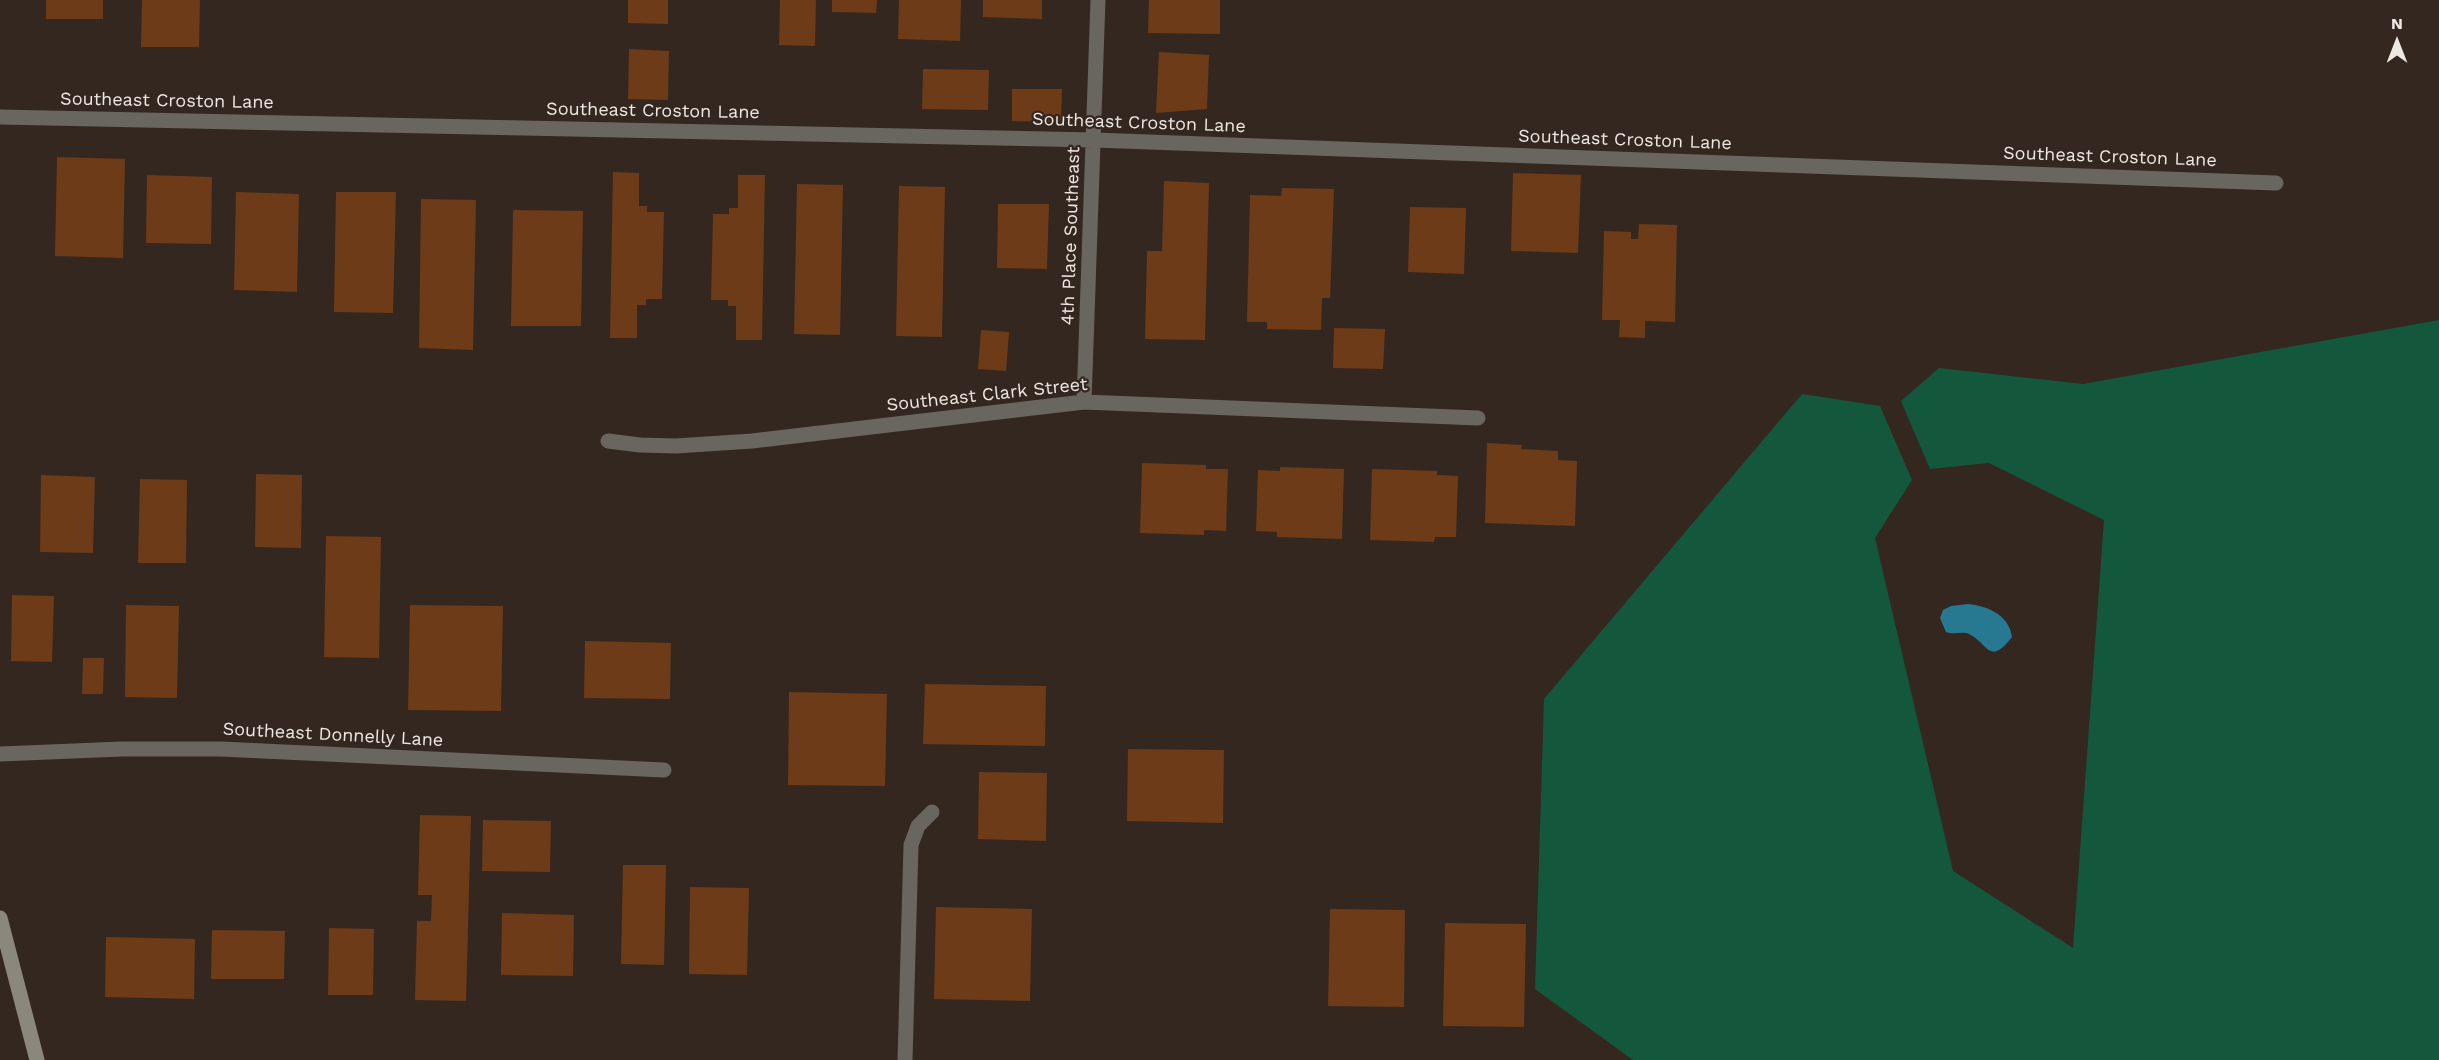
<!DOCTYPE html>
<html>
<head>
<meta charset="utf-8">
<style>
	body { margin:0 }
	#map { position:relative; width:2439px; height:1060px; overflow:hidden; background:#342720; font-family:"Work Sans",sans-serif }
	canvas { display:block }
	.north { position:absolute; left:2367px; top:12px; width:60px; height:60px; -webkit-text-stroke:4px #342720; paint-order:stroke; rotate:0deg; font-size:16px; font-weight:700; line-height:24px; text-align:center; color:#efe7e2 }
	.north::after { content:''; display:block; margin:auto; width:21px; height:27px; background:#efe7e2; clip-path:polygon(50% 0,100% 100%,50% 72%,0 100%) }
</style>
</head>
<body>
<div id="map">
<canvas width="2439" height="1060"></canvas>
<div class="north">N</div>
</div>
<script>
const ctx = document.querySelector('canvas').getContext('2d');
ctx.lineJoin = 'round';
function fillPath(path, color) {
  ctx.fillStyle = color;
  ctx.fill(path, 'evenodd');
}
function strokePath(path, color, width, dash) {
  ctx.strokeStyle = color;
  ctx.lineWidth = width;
  ctx.lineCap = dash ? 'butt' : 'round';
  ctx.setLineDash(dash || []);
  ctx.stroke(path);
}
function label(font, color, halo, rows, align = 'center') {
  ctx.font = font + ' "Work Sans",sans-serif';
  ctx.lineWidth = 4.5;
  ctx.setLineDash([]);
  ctx.textBaseline = 'middle';
  ctx.strokeStyle = halo;
  ctx.fillStyle = color;
  for (const [text, x, y, turn = 0] of rows) {
    ctx.save();
    ctx.translate(x, y);
    ctx.rotate((+turn || 0) * Math.PI / 180);
    ctx.textAlign = isNaN(turn) ? turn : align;
    if (halo) ctx.strokeText(text, 0, 0);
    ctx.fillText(text, 0, 0);
    ctx.restore();
  }
}
fillPath(new Path2D(`
	M 2439,320 L 2439,1060 L 1633,1060 L 1535,989 L 1544,699 L 1802,394 L 1880,406 L 1912,480 L 1875,538 L 1953,871 L 2073,948 L 2104,520 L 1989,463 L 1930,469 L 1901,401 L 1939,368 L 2083,384 Z`), '#13583d');
fillPath(new Path2D(`
	M 1968,604 C 1988,606 2009,615 2012,637 C 1989,667 1988,643 1969,634 C 1962,631 1954,635 1946,632 L 1940,618 L 1943,610 L 1951,606 Z`), '#277991');
fillPath(new Path2D(`
	M 46,0 L 103,0 L 103,19 L 46,19 Z
	M 142,0 L 200,0 L 199,47 L 141,47 Z
	M 628,0 L 668,0 L 668,24 L 628,23 Z
	M 780,0 L 816,0 L 815,46 L 779,45 Z
	M 832,0 L 877,0 L 876,13 L 832,12 Z
	M 899,0 L 961,0 L 960,41 L 898,39 Z
	M 983,0 L 1042,0 L 1042,19 L 983,17 Z
	M 1149,0 L 1220,0 L 1220,34 L 1148,33 Z
	M 629,49 L 669,51 L 668,100 L 628,99 Z
	M 1159,52 L 1209,55 L 1207,109 L 1156,113 Z
	M 923,69 L 989,70 L 988,110 L 922,109 Z
	M 1012,89 L 1062,89 L 1061,122 L 1012,121 Z
	M 57,157 L 125,159 L 123,258 L 55,256 Z
	M 613,172 L 639,173 L 639,206 L 647,206 L 647,212 L 664,212 L 662,299 L 646,299 L 646,305 L 637,305 L 637,338 L 610,338 Z
	M 1513,173 L 1581,175 L 1578,253 L 1511,251 Z
	M 147,175 L 212,177 L 211,244 L 146,243 Z
	M 738,175 L 765,175 L 762,340 L 736,340 L 736,306 L 728,306 L 728,300 L 711,300 L 713,214 L 729,214 L 729,208 L 738,208 Z
	M 1164,181 L 1209,183 L 1205,340 L 1145,339 L 1147,251 L 1162,251 Z
	M 797,184 L 843,185 L 840,335 L 794,334 Z
	M 899,186 L 945,187 L 942,337 L 896,336 Z
	M 1282,188 L 1334,189 L 1330,298 L 1322,298 L 1321,330 L 1267,329 L 1267,322 L 1247,322 L 1250,195 L 1281,196 Z
	M 236,192 L 299,194 L 297,292 L 234,290 Z
	M 336,192 L 396,192 L 393,313 L 334,312 Z
	M 421,199 L 476,200 L 473,350 L 419,348 Z
	M 998,204 L 1049,204 L 1047,269 L 997,268 Z
	M 1410,207 L 1466,208 L 1464,274 L 1408,272 Z
	M 513,210 L 583,211 L 581,326 L 511,326 Z
	M 1639,224 L 1677,225 L 1675,322 L 1645,321 L 1645,338 L 1619,337 L 1620,320 L 1602,320 L 1604,231 L 1631,232 L 1631,239 L 1638,239 Z
	M 1334,328 L 1385,329 L 1383,369 L 1333,368 Z
	M 981,330 L 1009,332 L 1006,371 L 978,369 Z
	M 1487,443 L 1522,445 L 1521,449 L 1558,451 L 1558,460 L 1577,461 L 1575,526 L 1485,523 Z
	M 1142,463 L 1206,465 L 1206,469 L 1228,469 L 1226,531 L 1204,530 L 1204,535 L 1140,533 Z
	M 1280,467 L 1344,469 L 1342,539 L 1277,537 L 1277,532 L 1256,531 L 1258,470 L 1280,471 Z
	M 1372,469 L 1437,471 L 1437,475 L 1458,476 L 1456,537 L 1435,537 L 1434,542 L 1370,540 Z
	M 256,474 L 302,475 L 301,548 L 255,547 Z
	M 41,475 L 95,477 L 93,553 L 40,552 Z
	M 140,479 L 187,480 L 186,563 L 138,563 Z
	M 326,536 L 381,537 L 379,658 L 324,657 Z
	M 12,595 L 54,596 L 52,662 L 11,661 Z
	M 126,605 L 179,606 L 177,698 L 125,697 Z
	M 410,605 L 503,606 L 501,711 L 408,710 Z
	M 585,641 L 671,643 L 670,699 L 584,698 Z
	M 83,658 L 104,658 L 103,694 L 82,694 Z
	M 925,684 L 1046,686 L 1045,746 L 923,744 Z
	M 789,692 L 887,694 L 885,786 L 788,785 Z
	M 1128,749 L 1224,750 L 1223,823 L 1127,821 Z
	M 979,772 L 1047,773 L 1046,841 L 978,839 Z
	M 420,815 L 471,816 L 466,1001 L 415,1000 L 417,921 L 431,921 L 432,895 L 418,895 Z
	M 483,820 L 551,821 L 550,872 L 482,871 Z
	M 623,865 L 666,865 L 664,965 L 621,964 Z
	M 690,887 L 749,888 L 747,975 L 689,974 Z
	M 936,907 L 1032,909 L 1030,1001 L 934,999 Z
	M 1330,909 L 1405,910 L 1404,1007 L 1328,1006 Z
	M 502,913 L 574,915 L 573,976 L 501,975 Z
	M 1445,923 L 1526,924 L 1524,1027 L 1443,1026 Z
	M 329,928 L 374,929 L 373,995 L 328,995 Z
	M 212,930 L 285,931 L 284,979 L 211,979 Z
	M 106,937 L 195,939 L 194,999 L 105,997 Z`), '#6d3b18');
strokePath(new Path2D(`
	M 905,1060 L 911,845 L 918,826 L 932,812`), '#68665f', 15);
strokePath(new Path2D(`
	M 0,117 L 1094,140 L 2276,183
	M 1084,402 L 1098,0
	M 608,441 L 640,445 L 676,446 L 752,441 L 1084,402 L 1478,418
	M 0,754 L 122,749 L 221,749 L 664,770`), '#68665f', 15);
strokePath(new Path2D(`
	M 0,918 L 37,1060`), '#8a877d', 15);
label('18px', '#efe7e2', '#342720', [
	["Southeast Croston Lane",167,101,1],
	["Southeast Croston Lane",653,111,1],
	["Southeast Croston Lane",1139,123,2],
	["Southeast Croston Lane",1625,140,2],
	["Southeast Croston Lane",2110,157,2],
	["4th Place Southeast",1071,236,-88],
	["Southeast Clark Street",987,395,-6],
	["Southeast Donnelly Lane",333,735,3]
]);
</script>
</body>
</html>
